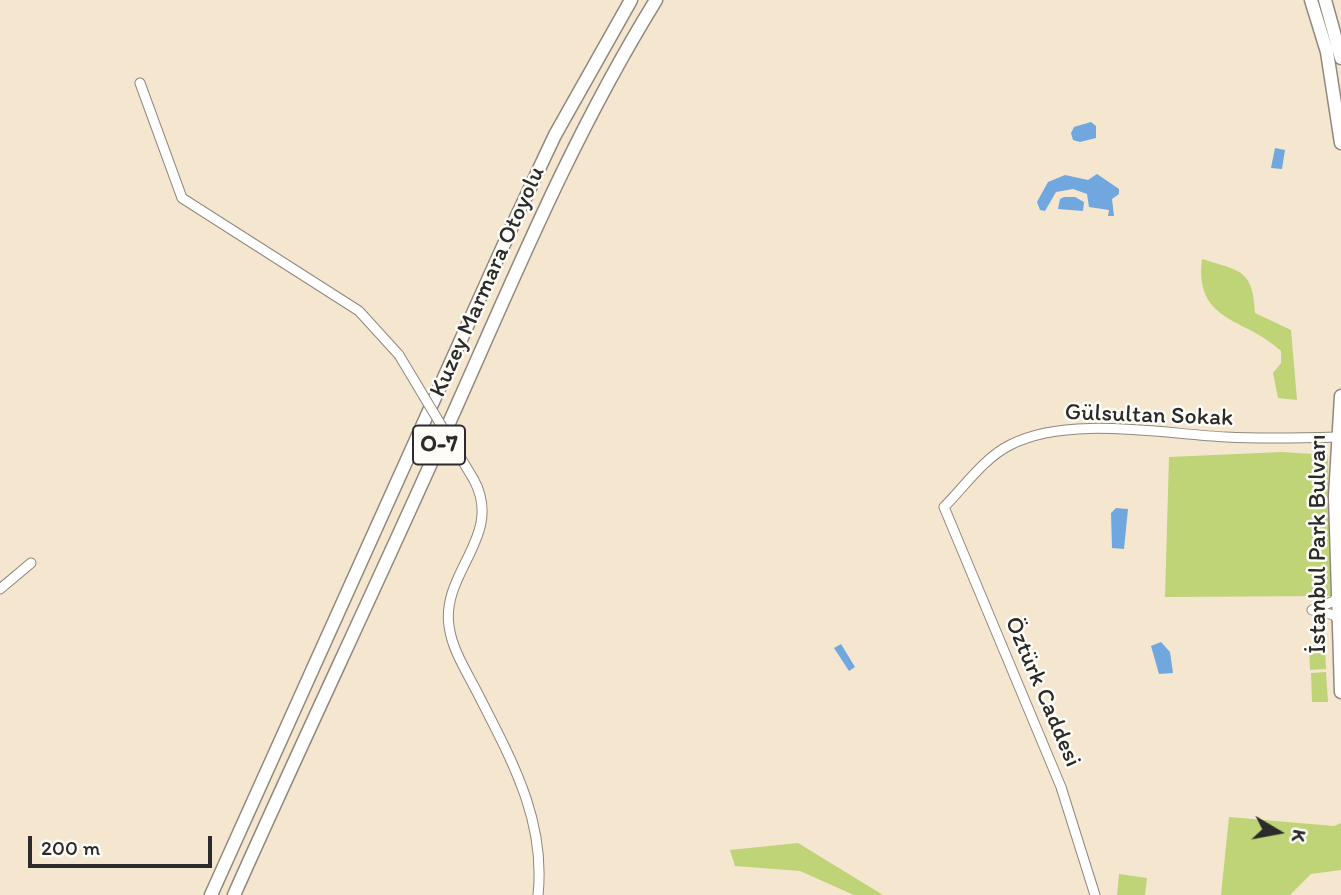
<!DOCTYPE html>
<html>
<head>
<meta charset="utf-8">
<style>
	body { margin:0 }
	#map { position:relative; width:1341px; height:895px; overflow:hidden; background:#f5e6cf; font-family:Itim,sans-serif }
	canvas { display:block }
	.north { position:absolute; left:1243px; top:797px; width:70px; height:70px; -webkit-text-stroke:5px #fdfcf7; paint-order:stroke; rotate:100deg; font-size:19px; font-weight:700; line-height:28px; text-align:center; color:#2b2b2b }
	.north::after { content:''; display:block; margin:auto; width:24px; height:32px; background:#2b2b2b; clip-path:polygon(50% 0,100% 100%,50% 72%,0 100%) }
	.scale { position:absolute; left:28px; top:836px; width:184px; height:32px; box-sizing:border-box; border:4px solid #2b2b2b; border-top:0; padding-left:9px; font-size:21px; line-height:24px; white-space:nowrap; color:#2b2b2b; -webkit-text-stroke:5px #fdfcf7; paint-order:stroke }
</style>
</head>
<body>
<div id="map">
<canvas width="1341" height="895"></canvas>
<div class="north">K</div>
<div class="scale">200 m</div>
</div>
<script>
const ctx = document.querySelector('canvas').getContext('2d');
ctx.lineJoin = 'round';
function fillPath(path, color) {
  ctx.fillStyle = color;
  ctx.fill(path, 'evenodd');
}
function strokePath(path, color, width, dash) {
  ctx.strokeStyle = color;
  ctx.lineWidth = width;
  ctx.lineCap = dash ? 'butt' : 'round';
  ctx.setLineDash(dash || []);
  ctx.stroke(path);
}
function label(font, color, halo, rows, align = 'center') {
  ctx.font = font + ' Itim,sans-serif';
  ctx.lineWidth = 5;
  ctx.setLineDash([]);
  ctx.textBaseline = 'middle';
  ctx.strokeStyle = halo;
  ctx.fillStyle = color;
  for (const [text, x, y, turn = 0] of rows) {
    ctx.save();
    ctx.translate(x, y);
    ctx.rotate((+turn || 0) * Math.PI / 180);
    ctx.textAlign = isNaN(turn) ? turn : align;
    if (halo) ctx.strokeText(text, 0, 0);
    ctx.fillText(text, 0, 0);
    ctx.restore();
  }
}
fillPath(new Path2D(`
	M 1202,259 C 1240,271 1253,269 1255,313 L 1291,330 L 1297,400 L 1278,398 L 1273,373 L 1281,363 L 1281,351 C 1245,317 1194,323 1202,259 Z
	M 1282,452 L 1328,455 L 1331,596 L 1165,597 L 1169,457 Z
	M 1325,644 L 1326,669 L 1310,670 L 1309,645 Z
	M 1326,672 L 1328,702 L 1312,702 L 1311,673 Z
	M 1229,817 L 1334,826 L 1341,823 L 1341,870 L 1311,874 L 1290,895 L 1221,895 Z
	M 798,843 L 883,895 L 854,895 L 800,871 L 735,866 L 730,850 Z
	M 1119,874 L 1147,878 L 1145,895 L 1117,895 Z`), '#bfd377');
fillPath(new Path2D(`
	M 1091,122 L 1096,126 L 1096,138 L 1080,142 L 1073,140 L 1071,133 L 1074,127 Z
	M 1275,148 L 1285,150 L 1282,169 L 1271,168 Z
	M 1097,174 L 1119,189 L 1119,194 L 1112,199 L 1114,216 L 1108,216 L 1109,210 L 1089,207 L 1087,194 L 1073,189 L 1056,192 L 1045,211 L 1040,210 L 1037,202 L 1048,182 L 1065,175 L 1088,180 Z
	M 1064,197 L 1075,197 L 1084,202 L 1083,211 L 1058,209 L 1060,199 Z
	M 1116,508 L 1128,509 L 1124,549 L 1112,548 L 1111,513 Z
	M 1161,642 L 1170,652 L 1173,673 L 1159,674 L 1151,646 Z
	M 841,644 L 855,667 L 849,671 L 834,648 Z`), '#6fa7de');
const minor = new Path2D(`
	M 140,83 L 182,198 L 359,311 L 399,355
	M 474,480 C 504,536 441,572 449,626 C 452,650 467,672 478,694 C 511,759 546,820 538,895
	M 0,589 L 31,563
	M 1338,595 L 1334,601 L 1312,610 L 1334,615 L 1339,622
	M 1095,895 L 1061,787 L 944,507 C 964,487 984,458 1010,445 C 1067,415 1163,434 1226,437 C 1264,439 1301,438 1339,437`);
const highway = new Path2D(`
	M 1311,0 L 1327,52 L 1341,143
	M 1325,0 L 1341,58
	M 1341,396 L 1335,496 L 1341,692
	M 211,895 L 514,222 L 555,135 L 631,0
	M 234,895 C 303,740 376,587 445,432 C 512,283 569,141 656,0`);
strokePath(minor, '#90887d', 11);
strokePath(highway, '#90887d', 15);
strokePath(minor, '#fff', 9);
strokePath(highway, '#fff', 12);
const minorBridge = new Path2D(`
	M 399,355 L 474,480`);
strokePath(minorBridge, '#90887d', 11, []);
strokePath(minorBridge, '#fff', 9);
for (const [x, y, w] of [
	[439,445,52]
]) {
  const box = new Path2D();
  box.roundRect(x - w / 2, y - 19.5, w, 39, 5);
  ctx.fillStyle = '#fdfcf7';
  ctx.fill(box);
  strokePath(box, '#2b2b2b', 2);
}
label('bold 23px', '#2b2b2b', null, [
	["O-7",439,445]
]);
label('24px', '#2b2b2b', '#fdfcf7', [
	["Kuzey Marmara Otoyolu",488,282,-66],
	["Gülsultan Sokak",1149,416,2],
	["İstanbul Park Bulvarı",1319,544,-90],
	["Öztürk Caddesi",1042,692,67]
]);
</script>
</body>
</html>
